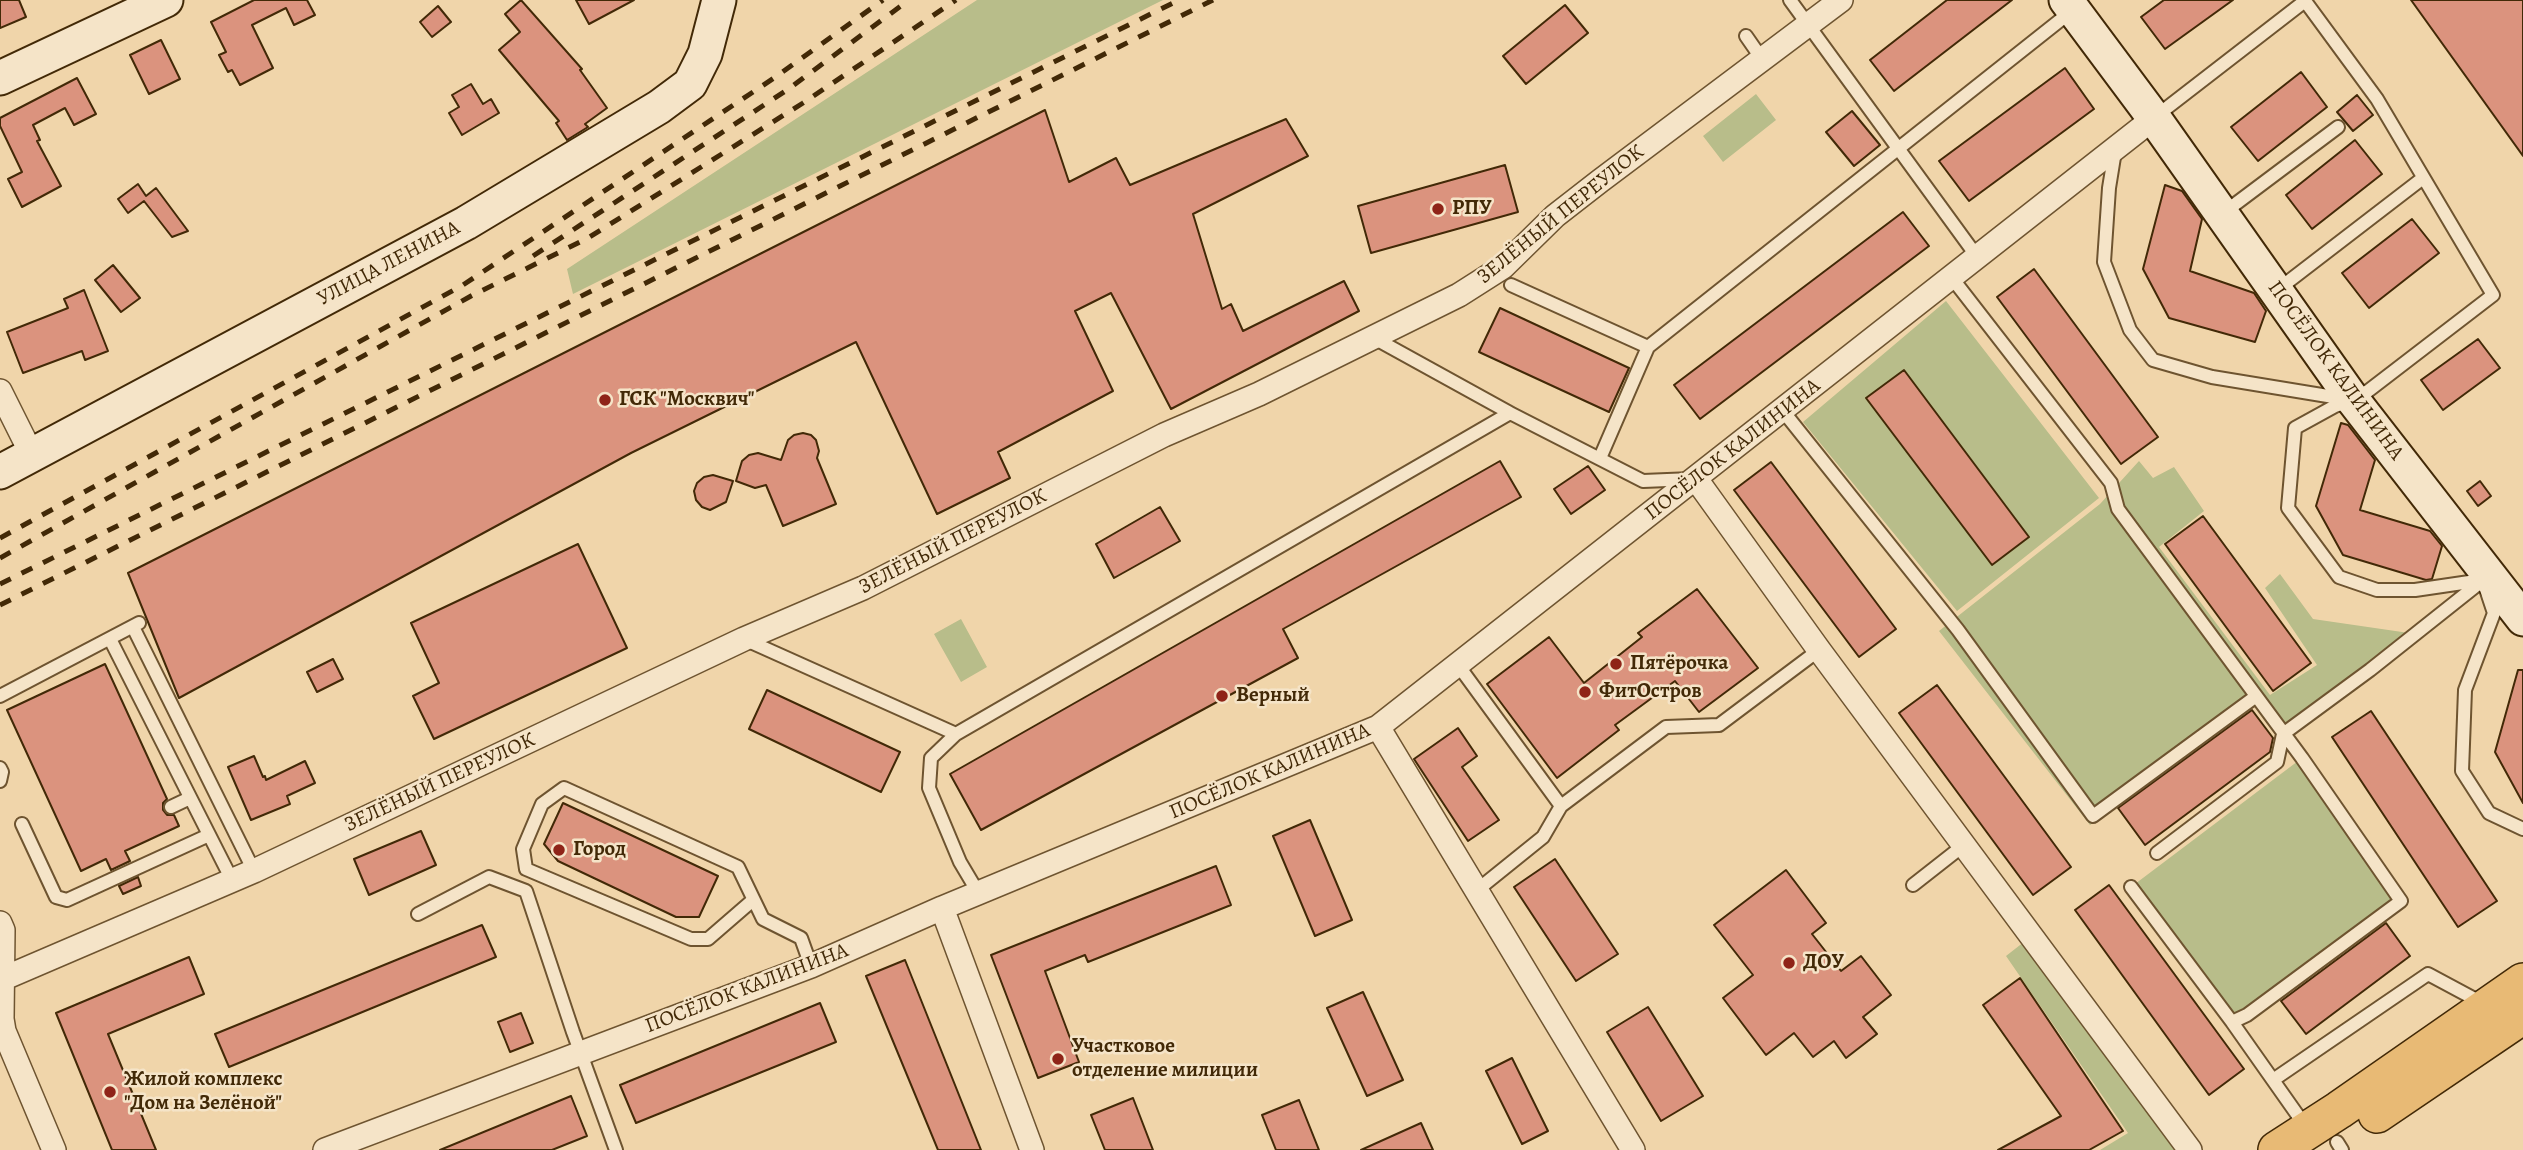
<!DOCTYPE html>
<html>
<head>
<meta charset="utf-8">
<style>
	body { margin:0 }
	canvas { display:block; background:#f0d5aa }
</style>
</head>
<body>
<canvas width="2523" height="1150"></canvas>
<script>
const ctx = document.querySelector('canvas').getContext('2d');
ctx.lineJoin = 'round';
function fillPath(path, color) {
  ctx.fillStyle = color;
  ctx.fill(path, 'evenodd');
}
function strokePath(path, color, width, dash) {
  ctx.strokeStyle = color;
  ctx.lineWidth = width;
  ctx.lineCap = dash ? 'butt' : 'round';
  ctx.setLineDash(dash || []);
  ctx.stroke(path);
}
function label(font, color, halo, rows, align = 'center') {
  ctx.font = font + ' Alegreya,serif';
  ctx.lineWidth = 5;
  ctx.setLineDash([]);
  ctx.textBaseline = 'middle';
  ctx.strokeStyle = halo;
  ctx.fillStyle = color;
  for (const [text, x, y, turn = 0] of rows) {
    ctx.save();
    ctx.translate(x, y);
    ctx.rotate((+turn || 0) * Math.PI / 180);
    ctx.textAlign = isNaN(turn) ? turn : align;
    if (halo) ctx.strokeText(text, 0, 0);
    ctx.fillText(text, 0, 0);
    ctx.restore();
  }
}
fillPath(new Path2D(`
	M 977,0 L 1163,0 L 573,294 L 567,269 Z
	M 1756,94 L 1776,120 L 1723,162 L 1703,136 Z
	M 1946,301 L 2099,498 L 1957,611 L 1803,422 Z
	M 2139,461 L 2153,478 L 2174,467 L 2204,511 L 2159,547 L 2270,695 L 2317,665 L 2265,588 L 2280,574 L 2313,619 L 2409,633 L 2278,734 L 2253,703 L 2090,825 L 1939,631 L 2100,504 Z
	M 961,619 L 987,667 L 961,682 L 934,634 Z
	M 2302,758 L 2401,901 L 2232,1022 L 2131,887 Z
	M 2029,938 L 2187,1150 L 2100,1150 L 2128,1133 L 2006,956 Z`), '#b8bd8a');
const building = new Path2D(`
	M 0,0 L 19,0 L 26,17 L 0,28 Z
	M 254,0 L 307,0 L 315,15 L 294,25 L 286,8 L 252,25 L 273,68 L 240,85 L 232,70 L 228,72 L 219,55 L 226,52 L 211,22 Z
	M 521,0 L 582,69 L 580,70 L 607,108 L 585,124 L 588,127 L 567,140 L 556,123 L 559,121 L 499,50 L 520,32 L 505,14 Z
	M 576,0 L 634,0 L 589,24 Z
	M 1947,0 L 2012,0 L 1894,91 L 1870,60 Z
	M 2164,0 L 2233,0 L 2165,49 L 2141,17 Z
	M 2411,0 L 2523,0 L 2523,156 Z
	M 1565,5 L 1588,33 L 1526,84 L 1503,56 Z
	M 438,6 L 451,22 L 432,37 L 420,22 Z
	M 161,40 L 180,79 L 149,94 L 130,55 Z
	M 2065,68 L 2094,109 L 1969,201 L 1939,161 Z
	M 2301,72 L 2327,107 L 2258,161 L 2231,127 Z
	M 77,78 L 96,114 L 74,125 L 65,108 L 33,125 L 40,140 L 37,141 L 61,186 L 22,207 L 8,179 L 22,172 L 0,126 L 0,118 Z
	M 471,84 L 483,104 L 491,99 L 499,113 L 462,135 L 449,113 L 459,107 L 452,95 Z
	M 2357,95 L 2373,115 L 2353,131 L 2337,112 Z
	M 1045,110 L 1069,182 L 1116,158 L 1130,185 L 1286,119 L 1308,156 L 1193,214 L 1222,309 L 1231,304 L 1243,331 L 1344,281 L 1359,311 L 1171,409 L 1111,293 L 1075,311 L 1113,391 L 998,452 L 1010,478 L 937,514 L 856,342 L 631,453 L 179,698 L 128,573 Z
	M 1852,111 L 1880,145 L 1854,166 L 1826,132 Z
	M 2355,140 L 2382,174 L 2312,229 L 2286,195 Z
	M 1505,165 L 1518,212 L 1371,253 L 1358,206 Z
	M 138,184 L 146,196 L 156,188 L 188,231 L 172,237 L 144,201 L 128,213 L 118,199 Z
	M 2165,185 L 2182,191 L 2202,219 L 2190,271 L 2254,293 L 2266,311 L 2255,342 L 2169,318 L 2143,269 Z
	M 1903,212 L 1929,246 L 1700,419 L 1674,385 Z
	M 2412,219 L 2439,253 L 2369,308 L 2342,273 Z
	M 113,265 L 140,298 L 121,312 L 95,280 Z
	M 2034,269 L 2158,437 L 2121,464 L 1997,297 Z
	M 84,290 L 108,351 L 85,360 L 82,351 L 23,373 L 7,332 L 68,308 L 64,299 Z
	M 1500,308 L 1629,368 L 1609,412 L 1479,352 Z
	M 2478,339 L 2500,368 L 2443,410 L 2421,380 Z
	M 1904,370 L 2029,537 L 1992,565 L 1866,398 Z
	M 2341,423 L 2348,425 L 2375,460 L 2360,510 L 2430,531 L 2442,546 L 2432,579 L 2426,580 L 2343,555 L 2316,506 Z
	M 803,433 L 811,435 L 816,440 L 819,451 L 817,458 L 836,504 L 783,526 L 766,485 L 755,488 L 736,481 L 742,461 L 749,455 L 758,453 L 781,460 L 788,440 L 794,435 Z
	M 1500,461 L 1521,497 L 1283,629 L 1298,658 L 981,830 L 950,774 Z
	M 1771,462 L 1896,629 L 1859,657 L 1734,490 Z
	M 1588,466 L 1605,490 L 1571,514 L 1554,489 Z
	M 713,475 L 733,481 L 726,502 L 710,510 L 702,507 L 696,500 L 694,491 L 697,483 L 704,477 Z
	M 2480,481 L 2491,496 L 2478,506 L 2467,491 Z
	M 1160,507 L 1180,541 L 1114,578 L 1096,544 Z
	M 2203,516 L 2311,663 L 2273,691 L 2165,544 Z
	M 578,544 L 627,648 L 434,739 L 413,696 L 439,683 L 411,623 Z
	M 1697,589 L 1758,668 L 1699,712 L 1675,681 L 1615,725 L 1619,730 L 1557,778 L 1487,684 L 1549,637 L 1584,683 L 1642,637 L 1638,633 Z
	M 333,659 L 343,679 L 317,692 L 307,672 Z
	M 105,664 L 167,799 L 163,803 L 163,810 L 167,815 L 174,815 L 179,826 L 125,851 L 130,861 L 111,870 L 106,859 L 81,871 L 7,710 Z
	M 2518,670 L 2523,670 L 2523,803 L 2495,752 Z
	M 1937,685 L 2071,867 L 2033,895 L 1899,713 Z
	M 767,690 L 900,752 L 881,792 L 749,729 Z
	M 2252,710 L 2273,738 L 2270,752 L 2145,845 L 2118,808 Z
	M 2371,711 L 2497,901 L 2458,927 L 2332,737 Z
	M 1458,728 L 1477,756 L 1462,767 L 1499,820 L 1468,841 L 1414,759 Z
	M 254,756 L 263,777 L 265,776 L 266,780 L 305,761 L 315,783 L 287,796 L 290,804 L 251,820 L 228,767 Z
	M 563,803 L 718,876 L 699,917 L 676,917 L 558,861 L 544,844 Z
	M 1310,820 L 1352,920 L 1315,936 L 1273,836 Z
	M 421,831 L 436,865 L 369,895 L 354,859 Z
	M 1555,859 L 1618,954 L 1576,981 L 1514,887 Z
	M 1216,866 L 1231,905 L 1088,962 L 1085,955 L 1045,971 L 1079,1062 L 1038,1078 L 991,955 Z
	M 1786,870 L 1826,923 L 1812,934 L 1841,971 L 1861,956 L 1891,995 L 1863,1017 L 1877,1034 L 1846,1058 L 1834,1041 L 1813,1057 L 1794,1033 L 1766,1055 L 1723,998 L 1753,975 L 1714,925 Z
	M 138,877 L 141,886 L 123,894 L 119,886 Z
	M 2109,885 L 2244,1069 L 2209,1095 L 2075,910 Z
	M 2386,923 L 2410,956 L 2306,1034 L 2281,1001 Z
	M 482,925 L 496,957 L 229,1067 L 215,1034 Z
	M 189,957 L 204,994 L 108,1034 L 156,1150 L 112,1150 L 56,1013 Z
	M 905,960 L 981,1150 L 938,1150 L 866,976 Z
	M 2020,978 L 2123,1131 L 2089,1150 L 1998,1150 L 2061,1116 L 1983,1005 Z
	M 1363,992 L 1403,1080 L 1367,1096 L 1327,1008 Z
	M 820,1003 L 836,1042 L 636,1123 L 620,1085 Z
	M 1648,1007 L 1703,1096 L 1661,1121 L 1607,1032 Z
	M 521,1013 L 533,1043 L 510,1052 L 498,1022 Z
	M 1512,1058 L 1548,1131 L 1522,1144 L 1486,1071 Z
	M 571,1096 L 587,1136 L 552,1150 L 440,1150 Z
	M 1133,1098 L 1153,1150 L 1105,1150 L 1091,1115 Z
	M 1299,1100 L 1319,1150 L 1276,1150 L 1262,1115 Z
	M 1421,1123 L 1433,1150 L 1361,1150 Z`);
fillPath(building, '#db937e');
strokePath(building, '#422907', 2);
const lane = new Path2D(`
	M 1790,0 L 1978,258
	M 1746,36 L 1762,59
	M 2155,117 L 2305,1 L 2377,99 L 2493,295 L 2368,391 L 2353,400 L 2335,406 L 2295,428 L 2288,508 L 2339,577 L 2377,590 L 2415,590 L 2483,580 L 2494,613 L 2465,690 L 2462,771 L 2489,813 L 2523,829
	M 2115,151 L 2109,188 L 2104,262 L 2130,330 L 2153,360 L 2212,377 L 2346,399
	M 2222,214 L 2338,127
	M 1952,278 L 2111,483 L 2118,509 L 2302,758 L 2401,901 L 2247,1015 L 2232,1022
	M 1511,285 L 1648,347
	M 2276,291 L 2423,178
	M 1374,338 L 1510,413 L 1643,481 L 1692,479
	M 1783,411 L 1958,630 L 2093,816 L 2255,697
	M 1600,458 L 1648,347 L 2073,10
	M 133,627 L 254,871
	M 110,639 L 232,880
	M 744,639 L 956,734
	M 1458,665 L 1561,806 L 1666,727 L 1719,725 L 1819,650
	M 0,696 L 139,623
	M 0,768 L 2,772 L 0,781
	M 171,807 L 190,798
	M 22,824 L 56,897 L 67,900 L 209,835
	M 2157,853 L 2277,762 L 2283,734 L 2370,670 L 2482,581
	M 1913,885 L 1964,845
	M 2131,887 L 2232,1022 L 2306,1127
	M 1476,891 L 1543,837 L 1561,806
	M 979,894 L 960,862 L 929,788 L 931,758 L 956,734 L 1510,413
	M 753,900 L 708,939 L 691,939 L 526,869 L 523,849 L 542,804 L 564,788 L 738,867 L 763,919 L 801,938 L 811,966
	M 418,914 L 489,877 L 526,891 L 573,1032 L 616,1150
	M 2273,1080 L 2428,974 L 2484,1004
	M 2337,1142 L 2342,1150`);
const street = new Path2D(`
	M 0,391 L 32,455
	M 1696,479 L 1819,650 L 2190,1150
	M 1378,727 L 1633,1150
	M 942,908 L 1032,1150
	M 0,923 L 3,930 L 2,1019 L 4,1031 L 54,1150
	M 0,980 L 254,871 L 744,639 L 863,588 L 1164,435 L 1259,394 L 1459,295 L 1503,267 L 1555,216 L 1600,181 L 1841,0
	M 325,1150 L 811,966 L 942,908 L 1378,727 L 2154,118`);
const secondary = new Path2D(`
	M 2066,0 L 2154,118 L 2353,400 L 2523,619
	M 0,78 L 166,0
	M 0,472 L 466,223 L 659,107 L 690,84 L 705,54 L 719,0`);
const primary = new Path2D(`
	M 2377,1114 L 2523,1015
	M 2277,1150 L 2339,1110 L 2523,982`);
strokePath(lane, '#6e5430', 16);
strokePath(street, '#6e5430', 26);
strokePath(secondary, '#422907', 37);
strokePath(primary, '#422907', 40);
strokePath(lane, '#f5e4c8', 12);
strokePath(street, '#f5e4c8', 23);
strokePath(secondary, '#f5e4c8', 33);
strokePath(primary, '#e8ba75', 37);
strokePath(new Path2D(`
	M 533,256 L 787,90 L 909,0
	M 0,538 L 463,285 L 774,78 L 883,0
	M 0,558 L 471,296 L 588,238 L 803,103 L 956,0
	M 0,584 L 1179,0
	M 0,605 L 1213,0`), '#422907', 5, [12, 12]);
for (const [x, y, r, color] of [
	[1438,209,7,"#8f2418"],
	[605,400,7,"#8f2418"],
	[1616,664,7,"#8f2418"],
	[1585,692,7,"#8f2418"],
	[1222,696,7,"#8f2418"],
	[559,850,7,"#8f2418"],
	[1789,963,7,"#8f2418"],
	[1058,1059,7,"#8f2418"],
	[110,1092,7,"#8f2418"]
]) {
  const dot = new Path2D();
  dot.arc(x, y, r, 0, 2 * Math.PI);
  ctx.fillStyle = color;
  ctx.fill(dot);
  strokePath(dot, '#f5e4c8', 2.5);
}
label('bold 21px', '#422907', '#f5e4c8', [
	["РПУ",1452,209],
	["ГСК \"Москвич\"",619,400],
	["Пятёрочка",1630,664],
	["ФитОстров",1599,692],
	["Верный",1236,696],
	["Город",573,850],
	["ДОУ",1803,963],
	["Участковое",1072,1047],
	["отделение милиции",1072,1071],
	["Жилой комплекс",124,1080],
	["\"Дом на Зелёной\"",124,1104]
], 'left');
label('21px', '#422907', '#f5e4c8', [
	["ЗЕЛЁНЫЙ ПЕРЕУЛОК",1561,215,-39],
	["УЛИЦА ЛЕНИНА",389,264,-28],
	["ПОСЁЛОК КАЛИНИНА",2335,371,54],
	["ПОСЁЛОК КАЛИНИНА",1733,450,-38],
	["ЗЕЛЁНЫЙ ПЕРЕУЛОК",953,542,-27],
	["ПОСЁЛОК КАЛИНИНА",1270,772,-23],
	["ЗЕЛЁНЫЙ ПЕРЕУЛОК",440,783,-25],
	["ПОСЁЛОК КАЛИНИНА",747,989,-21]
]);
</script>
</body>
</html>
